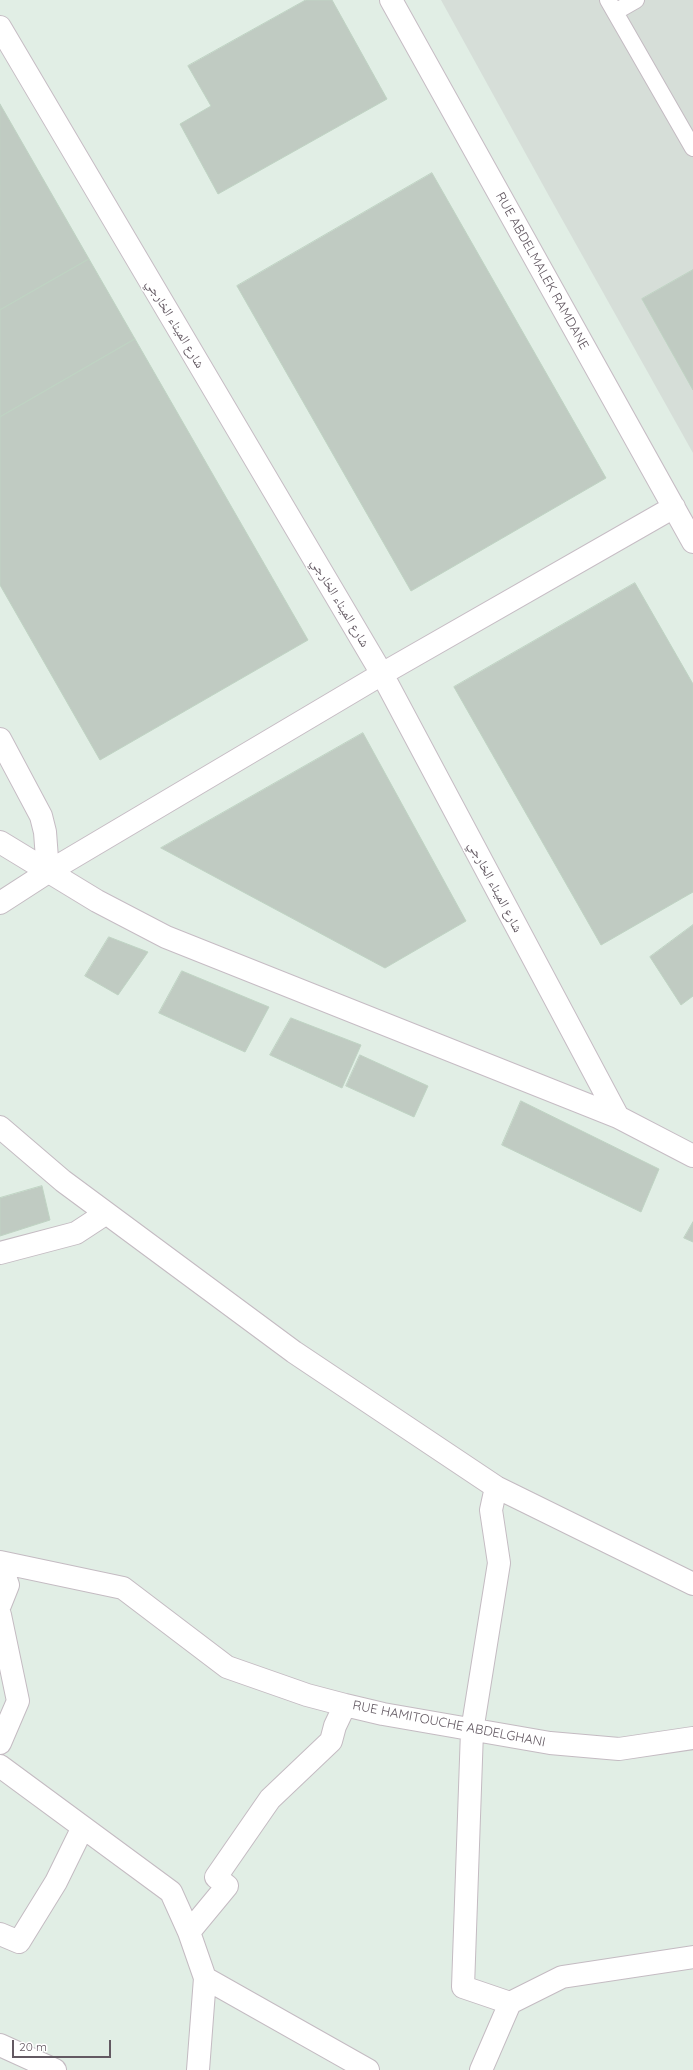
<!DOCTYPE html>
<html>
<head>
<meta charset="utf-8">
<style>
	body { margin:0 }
	#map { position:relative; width:693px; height:2070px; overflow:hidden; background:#e1eee5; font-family:Quicksand,sans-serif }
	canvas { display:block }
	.scale { position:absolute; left:12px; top:2040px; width:99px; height:18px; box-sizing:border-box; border:2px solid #635962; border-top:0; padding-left:5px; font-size:12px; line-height:14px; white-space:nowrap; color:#635962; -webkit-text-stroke:3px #fff; paint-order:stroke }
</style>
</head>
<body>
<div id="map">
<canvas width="693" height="2070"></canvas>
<div class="scale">20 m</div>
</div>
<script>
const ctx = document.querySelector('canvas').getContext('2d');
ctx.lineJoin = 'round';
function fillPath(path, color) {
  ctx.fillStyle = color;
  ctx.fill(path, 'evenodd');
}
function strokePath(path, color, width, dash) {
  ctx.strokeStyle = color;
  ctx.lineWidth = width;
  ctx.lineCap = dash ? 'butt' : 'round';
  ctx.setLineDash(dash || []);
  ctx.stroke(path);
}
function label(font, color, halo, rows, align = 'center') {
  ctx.font = font + ' Quicksand,"Noto Naskh Arabic",sans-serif';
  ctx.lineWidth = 3;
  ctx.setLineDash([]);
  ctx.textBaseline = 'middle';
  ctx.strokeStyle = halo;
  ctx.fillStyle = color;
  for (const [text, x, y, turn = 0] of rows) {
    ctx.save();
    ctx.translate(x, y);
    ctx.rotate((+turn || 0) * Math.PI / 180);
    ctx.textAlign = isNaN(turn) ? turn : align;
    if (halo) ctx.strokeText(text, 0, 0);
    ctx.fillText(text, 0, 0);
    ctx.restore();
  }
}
fillPath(new Path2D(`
	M 441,0 L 693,0 L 693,453 L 549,196 Z`), '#d6ded8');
const building = new Path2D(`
	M 306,0 L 332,0 L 387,99 L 218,194 L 180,124 L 211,106 L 188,66 Z
	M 0,104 L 89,259 L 0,310 Z
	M 432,173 L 606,478 L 411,591 L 237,286 Z
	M 89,259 L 135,339 L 0,417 L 0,310 Z
	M 693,270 L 693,390 L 642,299 Z
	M 135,339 L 308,640 L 100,760 L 0,585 L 0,417 Z
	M 635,583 L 693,684 L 693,892 L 601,945 L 454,687 Z
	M 363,733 L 466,921 L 385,968 L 161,848 Z
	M 693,925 L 693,996 L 681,1005 L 650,957 Z
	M 109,937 L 148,952 L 118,995 L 85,976 Z
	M 182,971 L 269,1007 L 245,1052 L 159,1013 Z
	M 291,1018 L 361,1045 L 342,1088 L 270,1055 Z
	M 360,1055 L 428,1086 L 414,1117 L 346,1086 Z
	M 521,1101 L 659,1169 L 641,1212 L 502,1145 Z
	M 42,1186 L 50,1220 L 0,1236 L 0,1198 Z
	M 693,1222 L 693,1242 L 684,1238 Z`);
fillPath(building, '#c0cbc2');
strokePath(building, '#bfd3c3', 1);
const lane = new Path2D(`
	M 608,0 L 693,148
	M 615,12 L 636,0`);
const street = new Path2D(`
	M 0,903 L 48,872
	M 0,1127 L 63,1181 L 294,1352 L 496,1487 L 693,1584
	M 0,1253 L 76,1233 L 105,1214
	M 496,1487 L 491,1510 L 499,1563 L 472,1731 L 463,1987 L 510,2003 L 562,1977 L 693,1957
	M 0,1562 L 123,1588 L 227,1667 L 307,1695 L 345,1705 L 383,1714 L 550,1743 L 619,1749 L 693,1738
	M 0,1605 L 8,1585 L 0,1562
	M 0,1615 L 18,1701 L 0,1743
	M 0,1766 L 171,1892 L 189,1932 L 205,1978 L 198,2070
	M 189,1932 L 227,1886 L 216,1877 L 270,1799 L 331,1741 L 335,1726 L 345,1705
	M 0,1934 L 19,1942 L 56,1882 L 83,1827
	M 205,1978 L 368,2070
	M 0,2045 L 55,2070
	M 481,2070 L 510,2003`);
const secondary = new Path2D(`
	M 391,0 L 693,542
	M 0,27 L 382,674 L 618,1117 L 693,1156
	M 0,739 L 41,816 L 45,832 L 48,872
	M 0,842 L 97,901 L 166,937 L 618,1117
	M 48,872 L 382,674 L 674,507`);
strokePath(lane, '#c4bbc2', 18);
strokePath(street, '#c4bbc2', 24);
strokePath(secondary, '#c6bcc4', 24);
strokePath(lane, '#fff', 16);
strokePath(street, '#fff', 22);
strokePath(secondary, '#fff', 22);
label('13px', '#635962', '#fff', [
	["RUE ABDELMALEK RAMDANE",542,271,61],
	["شارع الميناء الخارجي",175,324,59],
	["شارع الميناء الخارجي",340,603,59],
	["شارع الميناء الخارجي",495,887,62],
	["RUE HAMITOUCHE ABDELGHANI",449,1724,11]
]);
</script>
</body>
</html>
